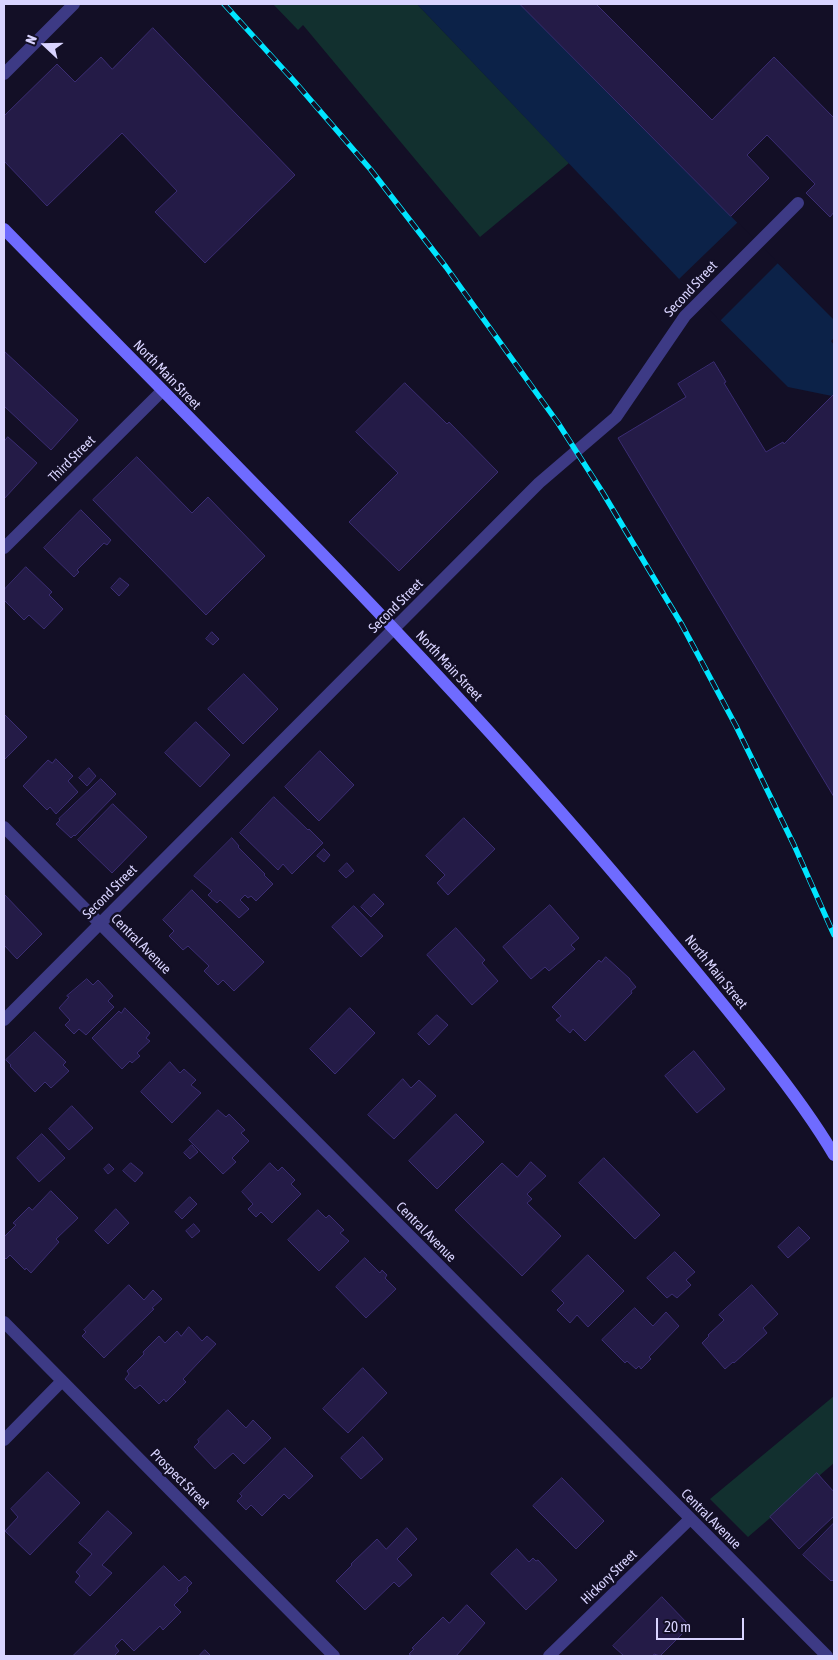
<!DOCTYPE html>
<html>
<head>
<meta charset="utf-8">
<style>
	body { margin:0 }
	#map { position:relative; width:838px; height:1660px; overflow:hidden; background:#130f26; font-family:"Asap Condensed",sans-serif }
	canvas { display:block }
	.frame { position:absolute; inset:0; border:5px solid #d9d4ff; pointer-events:none }
	.north { position:absolute; left:20px; top:20px; width:50px; height:50px; -webkit-text-stroke:4px #130f26; paint-order:stroke; rotate:291deg; font-size:14px; font-weight:700; line-height:20px; text-align:center; color:#d9d4ff }
	.north::after { content:''; display:block; margin:auto; width:18px; height:22px; background:#d9d4ff; clip-path:polygon(50% 0,100% 100%,50% 72%,0 100%) }
	.scale { position:absolute; left:656px; top:1618px; width:88px; height:22px; box-sizing:border-box; border:2px solid #d9d4ff; border-top:0; padding-left:6px; font-size:15px; line-height:18px; white-space:nowrap; color:#d9d4ff; -webkit-text-stroke:4px #130f26; paint-order:stroke }
</style>
</head>
<body>
<div id="map">
<canvas width="838" height="1660"></canvas>
<div class="frame"></div>
<div class="north">N</div>
<div class="scale">20 m</div>
</div>
<script>
const ctx = document.querySelector('canvas').getContext('2d');
ctx.lineJoin = 'round';
function fillPath(path, color) {
  ctx.fillStyle = color;
  ctx.fill(path, 'evenodd');
}
function strokePath(path, color, width, dash) {
  ctx.strokeStyle = color;
  ctx.lineWidth = width;
  ctx.lineCap = dash ? 'butt' : 'round';
  ctx.setLineDash(dash || []);
  ctx.stroke(path);
}
function label(font, color, halo, rows, align = 'center') {
  ctx.font = font + ' "Asap Condensed",sans-serif';
  ctx.lineWidth = 5;
  ctx.setLineDash([]);
  ctx.textBaseline = 'middle';
  ctx.strokeStyle = halo;
  ctx.fillStyle = color;
  for (const [text, x, y, turn = 0] of rows) {
    ctx.save();
    ctx.translate(x, y);
    ctx.rotate((+turn || 0) * Math.PI / 180);
    ctx.textAlign = isNaN(turn) ? turn : align;
    if (halo) ctx.strokeText(text, 0, 0);
    ctx.fillText(text, 0, 0);
    ctx.restore();
  }
}
fillPath(new Path2D(`
	M 273,4 L 417,4 L 569,163 L 480,237 L 303,25 L 298,30 Z
	M 834,1396 L 834,1463 L 748,1537 L 710,1499 Z`), '#12302f');
fillPath(new Path2D(`
	M 417,4 L 520,4 L 834,320 L 834,338 L 831,341 L 834,345 L 834,394 L 832,396 L 788,387 L 679,279 Z`), '#0c2248');
fillPath(new Path2D(`
	M 738,222 L 778,263 L 720,321 L 679,279 Z`), '#130f26');
const building = new Path2D(`
	M 520,4 L 596,4 L 712,120 L 774,57 L 834,118 L 834,212 L 830,217 L 806,193 L 815,184 L 767,135 L 747,155 L 769,178 L 731,216 Z
	M 153,28 L 295,175 L 205,263 L 155,212 L 177,191 L 122,133 L 47,206 L 4,161 L 4,116 L 57,64 L 75,82 L 101,57 L 112,69 Z
	M 4,351 L 78,420 L 51,450 L 4,406 Z
	M 714,362 L 726,382 L 724,383 L 766,452 L 783,442 L 784,444 L 834,394 L 834,797 L 618,438 L 686,397 L 678,384 Z
	M 405,383 L 447,424 L 449,422 L 498,472 L 399,571 L 349,522 L 398,473 L 356,432 Z
	M 8,437 L 37,463 L 4,499 L 4,442 Z
	M 137,457 L 192,513 L 208,497 L 265,556 L 206,615 L 93,500 Z
	M 81,510 L 111,540 L 107,545 L 104,543 L 77,570 L 79,572 L 74,577 L 44,548 Z
	M 26,567 L 52,592 L 49,595 L 63,609 L 44,629 L 29,615 L 24,620 L 4,600 L 4,590 Z
	M 120,578 L 129,585 L 119,596 L 111,588 Z
	M 212,632 L 219,639 L 213,645 L 206,639 Z
	M 244,674 L 278,709 L 243,744 L 208,709 Z
	M 4,714 L 27,737 L 4,760 Z
	M 196,722 L 230,755 L 200,787 L 165,753 Z
	M 320,751 L 354,785 L 319,821 L 285,787 Z
	M 56,759 L 73,776 L 68,781 L 78,792 L 56,814 L 50,807 L 47,810 L 23,786 L 48,760 L 52,763 Z
	M 89,768 L 96,776 L 87,786 L 79,778 Z
	M 101,779 L 116,794 L 75,836 L 74,835 L 71,838 L 56,824 L 60,820 L 59,819 Z
	M 274,797 L 308,830 L 309,829 L 323,843 L 292,874 L 283,864 L 278,870 L 240,833 Z
	M 113,804 L 147,837 L 112,873 L 78,840 Z
	M 464,818 L 495,849 L 448,895 L 437,883 L 445,875 L 426,856 Z
	M 232,838 L 239,846 L 238,847 L 265,874 L 264,875 L 273,884 L 256,901 L 251,896 L 248,898 L 245,895 L 240,900 L 249,909 L 239,918 L 220,900 L 217,903 L 208,895 L 212,891 L 194,876 Z
	M 324,849 L 330,855 L 324,862 L 317,856 Z
	M 347,863 L 354,871 L 346,878 L 339,871 Z
	M 192,890 L 264,962 L 234,991 L 223,980 L 218,985 L 204,971 L 209,966 L 188,946 L 183,950 L 169,936 L 174,931 L 163,920 Z
	M 4,894 L 42,934 L 17,959 L 4,945 Z
	M 374,894 L 384,904 L 371,917 L 361,907 Z
	M 550,905 L 579,938 L 571,945 L 575,949 L 549,971 L 545,967 L 531,979 L 503,947 Z
	M 354,906 L 383,936 L 361,957 L 332,927 Z
	M 456,928 L 485,960 L 482,963 L 498,981 L 472,1005 L 427,955 Z
	M 606,957 L 630,979 L 630,980 L 636,987 L 631,991 L 632,993 L 585,1041 L 573,1029 L 570,1033 L 556,1020 L 561,1016 L 552,1007 L 599,960 L 601,962 Z
	M 87,979 L 93,985 L 98,980 L 113,996 L 108,1001 L 114,1007 L 86,1035 L 79,1029 L 74,1034 L 65,1025 L 70,1020 L 59,1008 L 69,997 L 67,996 Z
	M 125,1008 L 150,1033 L 146,1038 L 150,1041 L 137,1053 L 140,1056 L 132,1063 L 130,1061 L 122,1069 L 92,1038 L 119,1011 L 121,1013 Z
	M 350,1008 L 375,1033 L 335,1074 L 310,1049 Z
	M 437,1015 L 448,1025 L 429,1045 L 418,1034 Z
	M 35,1032 L 66,1062 L 63,1065 L 69,1071 L 51,1088 L 45,1082 L 35,1092 L 10,1066 L 11,1065 L 6,1060 Z
	M 694,1051 L 725,1089 L 697,1113 L 665,1076 Z
	M 170,1062 L 180,1073 L 184,1069 L 196,1080 L 191,1085 L 201,1093 L 172,1123 L 141,1092 Z
	M 403,1079 L 411,1088 L 419,1080 L 436,1096 L 394,1139 L 368,1115 Z
	M 72,1106 L 93,1128 L 69,1150 L 49,1129 Z
	M 218,1110 L 226,1117 L 229,1114 L 245,1130 L 241,1133 L 249,1141 L 232,1158 L 236,1162 L 223,1174 L 189,1140 Z
	M 456,1114 L 484,1142 L 437,1189 L 409,1161 Z
	M 42,1134 L 65,1158 L 39,1182 L 17,1158 Z
	M 192,1145 L 198,1152 L 190,1159 L 184,1153 Z
	M 604,1158 L 660,1215 L 635,1239 L 579,1183 Z
	M 531,1162 L 546,1176 L 527,1194 L 532,1199 L 527,1203 L 561,1236 L 522,1276 L 455,1210 L 502,1163 L 517,1177 Z
	M 131,1163 L 143,1173 L 135,1182 L 123,1171 Z
	M 270,1163 L 278,1171 L 282,1167 L 295,1180 L 291,1184 L 301,1194 L 272,1223 L 261,1212 L 256,1217 L 248,1209 L 253,1204 L 242,1192 Z
	M 109,1164 L 114,1169 L 108,1174 L 104,1169 Z
	M 51,1191 L 78,1218 L 56,1239 L 59,1242 L 31,1273 L 26,1268 L 25,1270 L 10,1255 L 6,1259 L 4,1257 L 4,1237 L 16,1225 L 13,1223 L 29,1207 L 32,1210 Z
	M 190,1197 L 197,1204 L 182,1219 L 175,1212 Z
	M 116,1209 L 129,1223 L 108,1244 L 95,1231 Z
	M 318,1210 L 326,1218 L 329,1215 L 344,1230 L 340,1233 L 349,1241 L 319,1271 L 288,1240 Z
	M 194,1224 L 200,1231 L 192,1238 L 186,1231 Z
	M 799,1227 L 810,1238 L 788,1258 L 778,1247 Z
	M 675,1252 L 695,1272 L 686,1280 L 691,1285 L 677,1298 L 672,1294 L 667,1298 L 647,1278 Z
	M 588,1255 L 624,1291 L 588,1327 L 577,1315 L 570,1323 L 557,1310 L 564,1303 L 552,1291 Z
	M 365,1258 L 380,1273 L 382,1270 L 387,1275 L 385,1278 L 396,1289 L 366,1318 L 336,1287 Z
	M 129,1285 L 144,1300 L 153,1290 L 162,1299 L 152,1308 L 154,1309 L 104,1358 L 82,1336 L 86,1332 L 84,1330 Z
	M 752,1285 L 778,1314 L 763,1328 L 767,1333 L 734,1363 L 733,1362 L 725,1369 L 702,1343 L 709,1336 L 708,1335 L 724,1320 L 719,1315 Z
	M 635,1308 L 653,1326 L 666,1312 L 679,1326 L 649,1357 L 651,1359 L 641,1369 L 639,1366 L 636,1369 L 627,1361 L 625,1363 L 602,1340 Z
	M 189,1327 L 202,1341 L 207,1336 L 216,1344 L 183,1379 L 186,1382 L 166,1402 L 164,1399 L 159,1404 L 140,1385 L 135,1389 L 125,1379 L 129,1374 L 127,1371 L 144,1354 L 143,1352 L 159,1336 L 165,1343 L 177,1331 L 181,1336 Z
	M 363,1368 L 387,1393 L 348,1433 L 323,1409 Z
	M 228,1410 L 246,1428 L 253,1420 L 271,1438 L 244,1464 L 233,1453 L 215,1469 L 194,1447 L 199,1442 L 198,1440 Z
	M 363,1437 L 383,1459 L 361,1479 L 341,1458 Z
	M 285,1448 L 313,1476 L 289,1499 L 284,1494 L 262,1516 L 251,1505 L 246,1510 L 237,1501 L 242,1496 L 240,1494 Z
	M 48,1472 L 80,1503 L 30,1555 L 5,1531 L 18,1517 L 11,1509 Z
	M 817,1473 L 834,1492 L 834,1516 L 799,1549 L 770,1517 Z
	M 562,1478 L 604,1521 L 576,1549 L 533,1506 Z
	M 108,1511 L 132,1533 L 102,1565 L 112,1573 L 90,1596 L 75,1582 L 80,1576 L 76,1572 L 92,1554 L 79,1543 Z
	M 834,1523 L 834,1582 L 832,1580 L 831,1581 L 803,1555 Z
	M 407,1528 L 417,1539 L 397,1559 L 412,1575 L 399,1587 L 394,1582 L 365,1610 L 336,1581 L 352,1565 L 351,1564 L 377,1539 L 386,1549 Z
	M 517,1549 L 529,1562 L 533,1558 L 536,1561 L 538,1560 L 557,1580 L 526,1610 L 491,1574 Z
	M 164,1566 L 179,1581 L 185,1576 L 192,1583 L 187,1588 L 188,1591 L 174,1605 L 181,1612 L 163,1630 L 160,1626 L 134,1651 L 122,1639 L 115,1646 L 119,1651 L 114,1656 L 73,1656 Z
	M 662,1597 L 689,1625 L 689,1627 L 660,1656 L 654,1654 L 653,1656 L 624,1656 L 613,1646 Z
	M 467,1605 L 485,1623 L 456,1656 L 412,1656 L 409,1654 L 414,1649 L 412,1648 L 443,1617 L 449,1623 Z
	M 205,1650 L 211,1656 L 199,1656 Z`);
fillPath(building, '#241b47');
strokePath(building, '#3b2d73', 1);
strokePath(new Path2D(`
	M 4,74 L 74,4
	M 4,548 L 162,391
	M 4,827 L 827,1656
	M 4,1020 L 539,483 L 616,417 L 685,316 L 798,203
	M 4,1322 L 334,1656
	M 4,1440 L 62,1381
	M 549,1656 L 690,1519`), '#3d3a85', 12);
strokePath(new Path2D(`
	M 4,229 C 220,450 441,666 639,903 C 681,953 722,1002 762,1053 C 788,1086 813,1119 834,1155`), '#6f6bff', 12);
const rail = new Path2D(`
	M 224,4 L 295,82 L 371,170 L 446,267 L 558,423 L 603,493 L 682,625 L 736,726 L 794,845 L 834,935`);
strokePath(rail, '#00e5ff', 5.5);
strokePath(rail, '#130f26', 4, [11]);
label('14px', '#d9d4ff', '#130f26', [
	["Second Street",691,289,-47],
	["North Main Street",167,375,46],
	["Third Street",72,459,-45],
	["Second Street",396,606,-45],
	["North Main Street",449,666,47],
	["Second Street",110,892,-45],
	["Central Avenue",141,944,45],
	["North Main Street",716,972,51],
	["Central Avenue",426,1232,45],
	["Prospect Street",180,1479,45],
	["Central Avenue",711,1519,45],
	["Hickory Street",609,1577,-44]
]);
</script>
</body>
</html>
